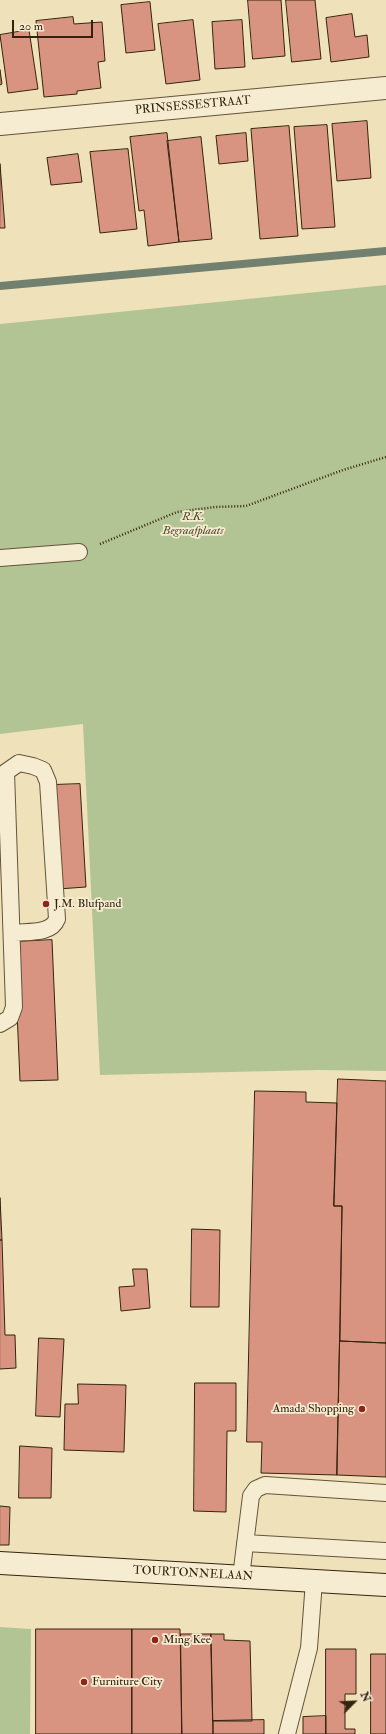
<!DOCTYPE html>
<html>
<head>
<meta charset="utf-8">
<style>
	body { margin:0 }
	#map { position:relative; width:386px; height:1734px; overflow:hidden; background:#efe2ba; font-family:"IM FELL Double Pica",serif }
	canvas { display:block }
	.north { position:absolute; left:334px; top:1682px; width:40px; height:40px; -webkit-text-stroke:3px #f5ecd2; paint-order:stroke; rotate:66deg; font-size:11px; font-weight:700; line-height:16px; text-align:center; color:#35240d }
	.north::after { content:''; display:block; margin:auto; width:14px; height:18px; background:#35240d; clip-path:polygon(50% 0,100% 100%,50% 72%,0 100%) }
	.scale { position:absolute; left:12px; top:20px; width:81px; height:18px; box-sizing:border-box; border:2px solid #35240d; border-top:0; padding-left:5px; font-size:12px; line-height:14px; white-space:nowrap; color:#35240d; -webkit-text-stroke:3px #f5ecd2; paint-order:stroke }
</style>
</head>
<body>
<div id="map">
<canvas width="386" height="1734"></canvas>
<div class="north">N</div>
<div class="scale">20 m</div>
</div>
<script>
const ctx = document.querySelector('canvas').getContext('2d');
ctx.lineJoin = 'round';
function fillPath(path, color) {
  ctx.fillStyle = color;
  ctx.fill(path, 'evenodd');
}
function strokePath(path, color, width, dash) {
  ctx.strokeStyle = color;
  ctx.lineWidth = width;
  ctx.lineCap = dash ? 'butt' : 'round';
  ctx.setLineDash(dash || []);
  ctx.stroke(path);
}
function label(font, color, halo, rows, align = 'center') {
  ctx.font = font + ' "IM FELL Double Pica",serif';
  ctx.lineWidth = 3.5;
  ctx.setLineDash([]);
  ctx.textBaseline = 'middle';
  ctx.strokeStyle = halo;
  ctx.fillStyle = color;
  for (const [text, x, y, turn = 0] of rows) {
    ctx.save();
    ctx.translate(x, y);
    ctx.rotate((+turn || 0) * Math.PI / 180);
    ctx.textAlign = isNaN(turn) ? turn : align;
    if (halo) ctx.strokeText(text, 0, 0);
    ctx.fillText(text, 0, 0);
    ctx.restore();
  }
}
fillPath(new Path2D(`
	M 386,285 L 386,1071 L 318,1070 L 100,1075 L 83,724 L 0,734 L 0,324 Z
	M 0,1627 L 31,1629 L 30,1734 L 0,1734 Z`), '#b3c494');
strokePath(new Path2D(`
	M 0,286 L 386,251`), '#728070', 8);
const building = new Path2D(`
	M 248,0 L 281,0 L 285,56 L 253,59 Z
	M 286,0 L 315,0 L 321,59 L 292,62 Z
	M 150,2 L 155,50 L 126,53 L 121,5 Z
	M 352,14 L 355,37 L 367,35 L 369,57 L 331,62 L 326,18 Z
	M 73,17 L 74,24 L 102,22 L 105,61 L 98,62 L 101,88 L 77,91 L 77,94 L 44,97 L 36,21 Z
	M 193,20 L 200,80 L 166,84 L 158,24 Z
	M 242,20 L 245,67 L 215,69 L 212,22 Z
	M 29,30 L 38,89 L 8,93 L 0,35 Z
	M 0,70 L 2,84 L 0,85 Z
	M 367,121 L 371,178 L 337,181 L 332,124 Z
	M 327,125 L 335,227 L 302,229 L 294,127 Z
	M 289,126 L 298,236 L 260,239 L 251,129 Z
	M 167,133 L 179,242 L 148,246 L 144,210 L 139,211 L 130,137 Z
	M 246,133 L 248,161 L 219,164 L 216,136 Z
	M 201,137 L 212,239 L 179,242 L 167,141 Z
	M 128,149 L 137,229 L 100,233 L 90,152 Z
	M 78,154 L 82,182 L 51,185 L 47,158 Z
	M 0,164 L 5,228 L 0,228 Z
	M 80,784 L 86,887 L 58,889 L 52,785 Z
	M 52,940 L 58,1080 L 20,1081 L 14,942 Z
	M 338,1079 L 386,1081 L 386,1343 L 340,1341 L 342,1206 L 334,1206 Z
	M 255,1091 L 306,1092 L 306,1102 L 337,1103 L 334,1206 L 342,1206 L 337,1475 L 261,1473 L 262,1442 L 247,1442 Z
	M 0,1198 L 2,1240 L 0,1240 Z
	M 192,1229 L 220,1230 L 219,1307 L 191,1307 Z
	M 0,1240 L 2,1240 L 5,1335 L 15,1335 L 16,1368 L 0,1369 Z
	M 133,1269 L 147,1269 L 150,1308 L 121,1311 L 119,1287 L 134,1286 Z
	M 39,1338 L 64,1339 L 60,1417 L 36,1416 Z
	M 340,1341 L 386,1343 L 386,1477 L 337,1475 Z
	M 195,1383 L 236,1383 L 236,1431 L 227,1431 L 226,1512 L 194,1511 Z
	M 78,1384 L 126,1385 L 124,1452 L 64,1450 L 65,1404 L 78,1404 Z
	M 20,1446 L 52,1448 L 51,1498 L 19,1498 Z
	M 0,1506 L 10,1507 L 9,1545 L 0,1545 Z
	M 36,1629 L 132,1629 L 132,1734 L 36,1734 Z
	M 132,1629 L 180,1629 L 182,1734 L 132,1734 Z
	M 181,1634 L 211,1634 L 213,1734 L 182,1734 Z
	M 211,1634 L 224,1634 L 224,1640 L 250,1641 L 252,1721 L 213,1721 Z
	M 326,1649 L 356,1649 L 356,1694 L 345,1694 L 345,1729 L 355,1729 L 355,1734 L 326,1734 Z
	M 371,1654 L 386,1654 L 386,1734 L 371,1734 Z
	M 326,1716 L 326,1734 L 303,1734 L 303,1717 Z
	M 264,1720 L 264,1734 L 213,1734 L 213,1721 Z`);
fillPath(building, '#d99381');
strokePath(building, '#35240d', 1);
const lane = new Path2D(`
	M 0,558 L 79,552
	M 0,1024 L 10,1018 L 14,1007 L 6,772 L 19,763 L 33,766 L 43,770 L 48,782 L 57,919 C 51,935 26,931 12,933
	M 245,1543 L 386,1551
	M 241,1577 L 251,1496 L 256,1489 L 265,1485 L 386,1493
	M 287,1734 L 309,1648 L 314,1581`);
const street = new Path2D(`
	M 0,124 L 386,88`);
const secondary = new Path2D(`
	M 0,1563 L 386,1585`);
strokePath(lane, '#645438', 18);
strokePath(street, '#645438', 24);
strokePath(secondary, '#35240d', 24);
strokePath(new Path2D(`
	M 100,544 L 177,512 L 215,507 L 246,506 L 343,470 L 386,457`), '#35240d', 2.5, [1, 2]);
strokePath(lane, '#f5ecd2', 16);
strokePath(street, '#f5ecd2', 22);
strokePath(secondary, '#f5ecd2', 22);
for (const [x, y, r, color] of [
	[46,904,4,"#8f2418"],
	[362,1409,4,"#8f2418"],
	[155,1640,4,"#8f2418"],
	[84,1682,4,"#8f2418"]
]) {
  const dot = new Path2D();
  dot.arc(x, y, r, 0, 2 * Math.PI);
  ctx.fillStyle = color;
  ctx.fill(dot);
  strokePath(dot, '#f5ecd2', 1.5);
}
label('12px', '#35240d', '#f5ecd2', [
	["PRINSESSESTRAAT",193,106,-5],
	["TOURTONNELAAN",193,1574,3]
]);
label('italic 12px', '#544c2f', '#f5ecd2', [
	["R.K.",193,517],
	["Begraafplaats",193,531]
]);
label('12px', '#35240d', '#f5ecd2', [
	["J.M. Blufpand",54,904],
	["Amada Shopping",354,1409,"right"],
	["Ming Kee",163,1640],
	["Furniture City",92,1682]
], 'left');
</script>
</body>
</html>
